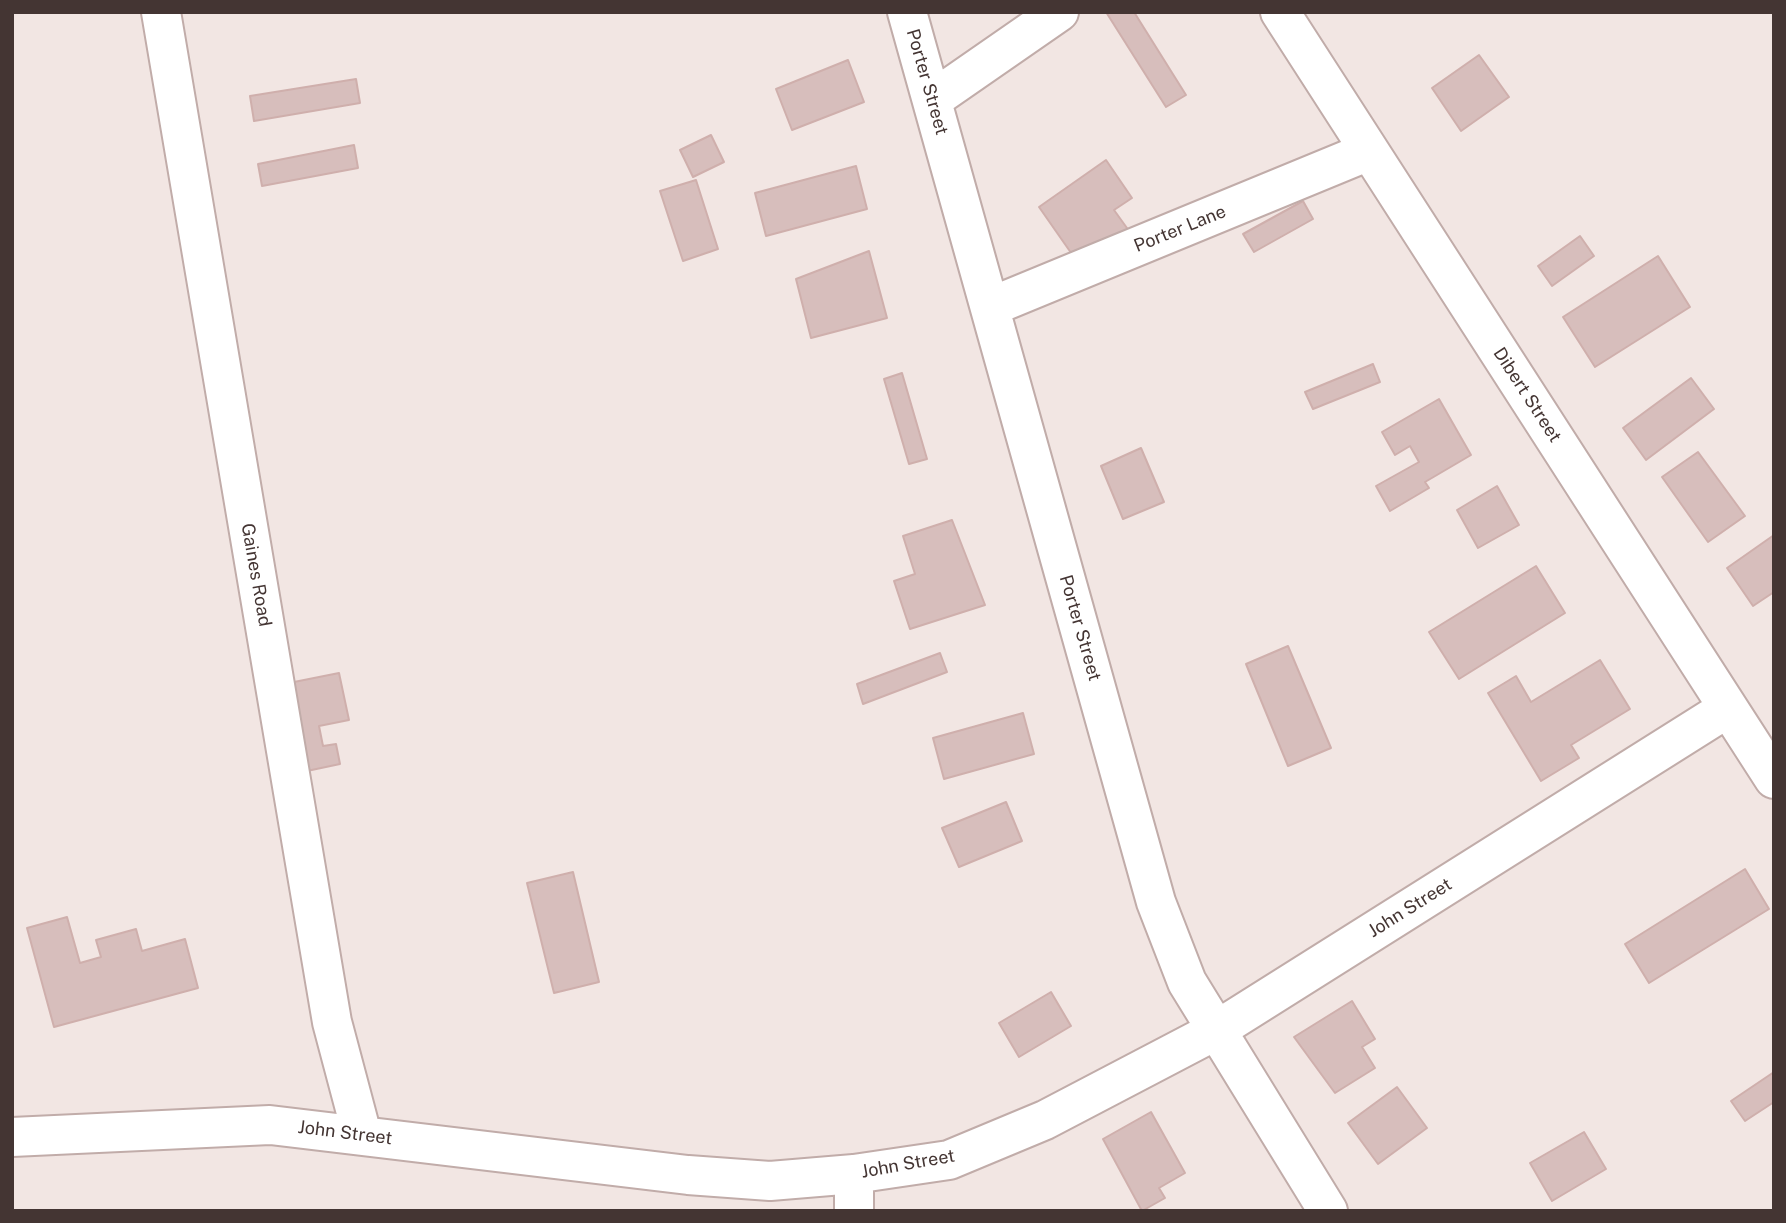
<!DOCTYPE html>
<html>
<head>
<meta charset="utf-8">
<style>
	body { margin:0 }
	#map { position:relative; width:1786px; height:1223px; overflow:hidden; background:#f2e6e3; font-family:"Public Sans",sans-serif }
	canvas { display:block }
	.frame { position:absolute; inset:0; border:14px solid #443533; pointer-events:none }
</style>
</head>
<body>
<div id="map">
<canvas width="1786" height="1223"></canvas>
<div class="frame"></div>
</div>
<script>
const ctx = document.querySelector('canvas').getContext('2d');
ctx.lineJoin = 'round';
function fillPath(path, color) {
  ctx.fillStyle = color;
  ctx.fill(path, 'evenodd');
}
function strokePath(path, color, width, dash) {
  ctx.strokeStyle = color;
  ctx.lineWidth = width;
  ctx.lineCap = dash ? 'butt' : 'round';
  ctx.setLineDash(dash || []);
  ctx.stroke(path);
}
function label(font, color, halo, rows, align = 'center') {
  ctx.font = font + ' "Public Sans",sans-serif';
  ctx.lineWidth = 7;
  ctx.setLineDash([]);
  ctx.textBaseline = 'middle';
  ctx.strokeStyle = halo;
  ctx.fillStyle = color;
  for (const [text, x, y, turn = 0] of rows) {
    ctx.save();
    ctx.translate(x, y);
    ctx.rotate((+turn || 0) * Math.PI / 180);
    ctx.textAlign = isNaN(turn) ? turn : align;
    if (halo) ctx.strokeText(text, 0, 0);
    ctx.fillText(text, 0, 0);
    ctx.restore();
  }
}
const building = new Path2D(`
	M 1106,12 L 1134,12 L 1186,95 L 1166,107 Z
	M 1479,55 L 1509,97 L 1461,131 L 1432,88 Z
	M 848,60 L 864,102 L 792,130 L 776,89 Z
	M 356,79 L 360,103 L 254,121 L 250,96 Z
	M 711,135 L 724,162 L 693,177 L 680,150 Z
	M 354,145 L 358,168 L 262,186 L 258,164 Z
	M 1106,160 L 1132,198 L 1114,210 L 1132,235 L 1083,270 L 1039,207 Z
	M 856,166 L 867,209 L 766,236 L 755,193 Z
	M 696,180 L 718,249 L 683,261 L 660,191 Z
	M 1303,201 L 1313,219 L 1254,252 L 1243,234 Z
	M 1580,236 L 1594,256 L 1552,286 L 1538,266 Z
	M 869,251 L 887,318 L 811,338 L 796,279 Z
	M 1658,256 L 1690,307 L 1595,367 L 1563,317 Z
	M 1373,364 L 1380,382 L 1313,409 L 1305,392 Z
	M 902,373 L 927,459 L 909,464 L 884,379 Z
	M 1691,378 L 1714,409 L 1646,460 L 1623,428 Z
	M 1439,399 L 1471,455 L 1425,482 L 1429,488 L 1390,511 L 1376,486 L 1419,462 L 1410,446 L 1395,455 L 1382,432 Z
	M 1141,448 L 1164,502 L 1123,519 L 1101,466 Z
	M 1698,452 L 1745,516 L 1708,542 L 1662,477 Z
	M 1497,486 L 1519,525 L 1478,548 L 1457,510 Z
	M 952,520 L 985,605 L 910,629 L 894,581 L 915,574 L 903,536 Z
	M 1774,535 L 1774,592 L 1753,606 L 1727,568 Z
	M 1536,566 L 1565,613 L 1459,679 L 1429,632 Z
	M 1288,646 L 1331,748 L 1288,766 L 1246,664 Z
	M 940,653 L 947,672 L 863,704 L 857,684 Z
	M 1600,660 L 1630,709 L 1571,745 L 1579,758 L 1541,781 L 1488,693 L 1516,676 L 1531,702 Z
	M 339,673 L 349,720 L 319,726 L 323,746 L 336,744 L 340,764 L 307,771 L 289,683 Z
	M 1023,713 L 1034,754 L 944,779 L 933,738 Z
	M 1006,802 L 1022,841 L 959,867 L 942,828 Z
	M 1745,869 L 1769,909 L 1649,983 L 1625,944 Z
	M 573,872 L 599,982 L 554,993 L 527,883 Z
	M 67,917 L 80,963 L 101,957 L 96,940 L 136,929 L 142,951 L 185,939 L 198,988 L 54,1027 L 27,928 Z
	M 1051,992 L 1071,1026 L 1019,1057 L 999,1023 Z
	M 1352,1001 L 1375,1039 L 1362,1047 L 1375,1068 L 1335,1093 L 1294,1037 Z
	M 1774,1072 L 1774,1102 L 1745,1121 L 1731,1101 Z
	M 1397,1087 L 1427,1128 L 1378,1164 L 1348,1123 Z
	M 1151,1112 L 1185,1173 L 1159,1188 L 1165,1198 L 1142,1211 L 1103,1139 Z
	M 1584,1132 L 1606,1169 L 1552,1201 L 1530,1163 Z`);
fillPath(building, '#d7bebc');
strokePath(building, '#cfafac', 2);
const street = new Path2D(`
	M 161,12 L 332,1022 L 362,1135
	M 907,12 L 1156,902 L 1187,982 L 1328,1211
	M 1280,12 L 1774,779
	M 932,100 L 1059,12
	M 990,307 L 1369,151
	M 12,1137 L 270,1125 L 688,1175 L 770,1181 L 854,1174 L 949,1160 L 1045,1120 L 1215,1031 L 1728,708
	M 854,1211 L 854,1174`);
strokePath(street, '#c1aca9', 42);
strokePath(street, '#fff', 38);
label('18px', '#443533', '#fff', [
	["Porter Street",927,82,74],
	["Porter Lane",1180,229,-22],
	["Dibert Street",1527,395,57],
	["Gaines Road",256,575,80],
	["Porter Street",1080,628,74],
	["John Street",1410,908,-32],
	["John Street",345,1133,7],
	["John Street",908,1164,-10]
]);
</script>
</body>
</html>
